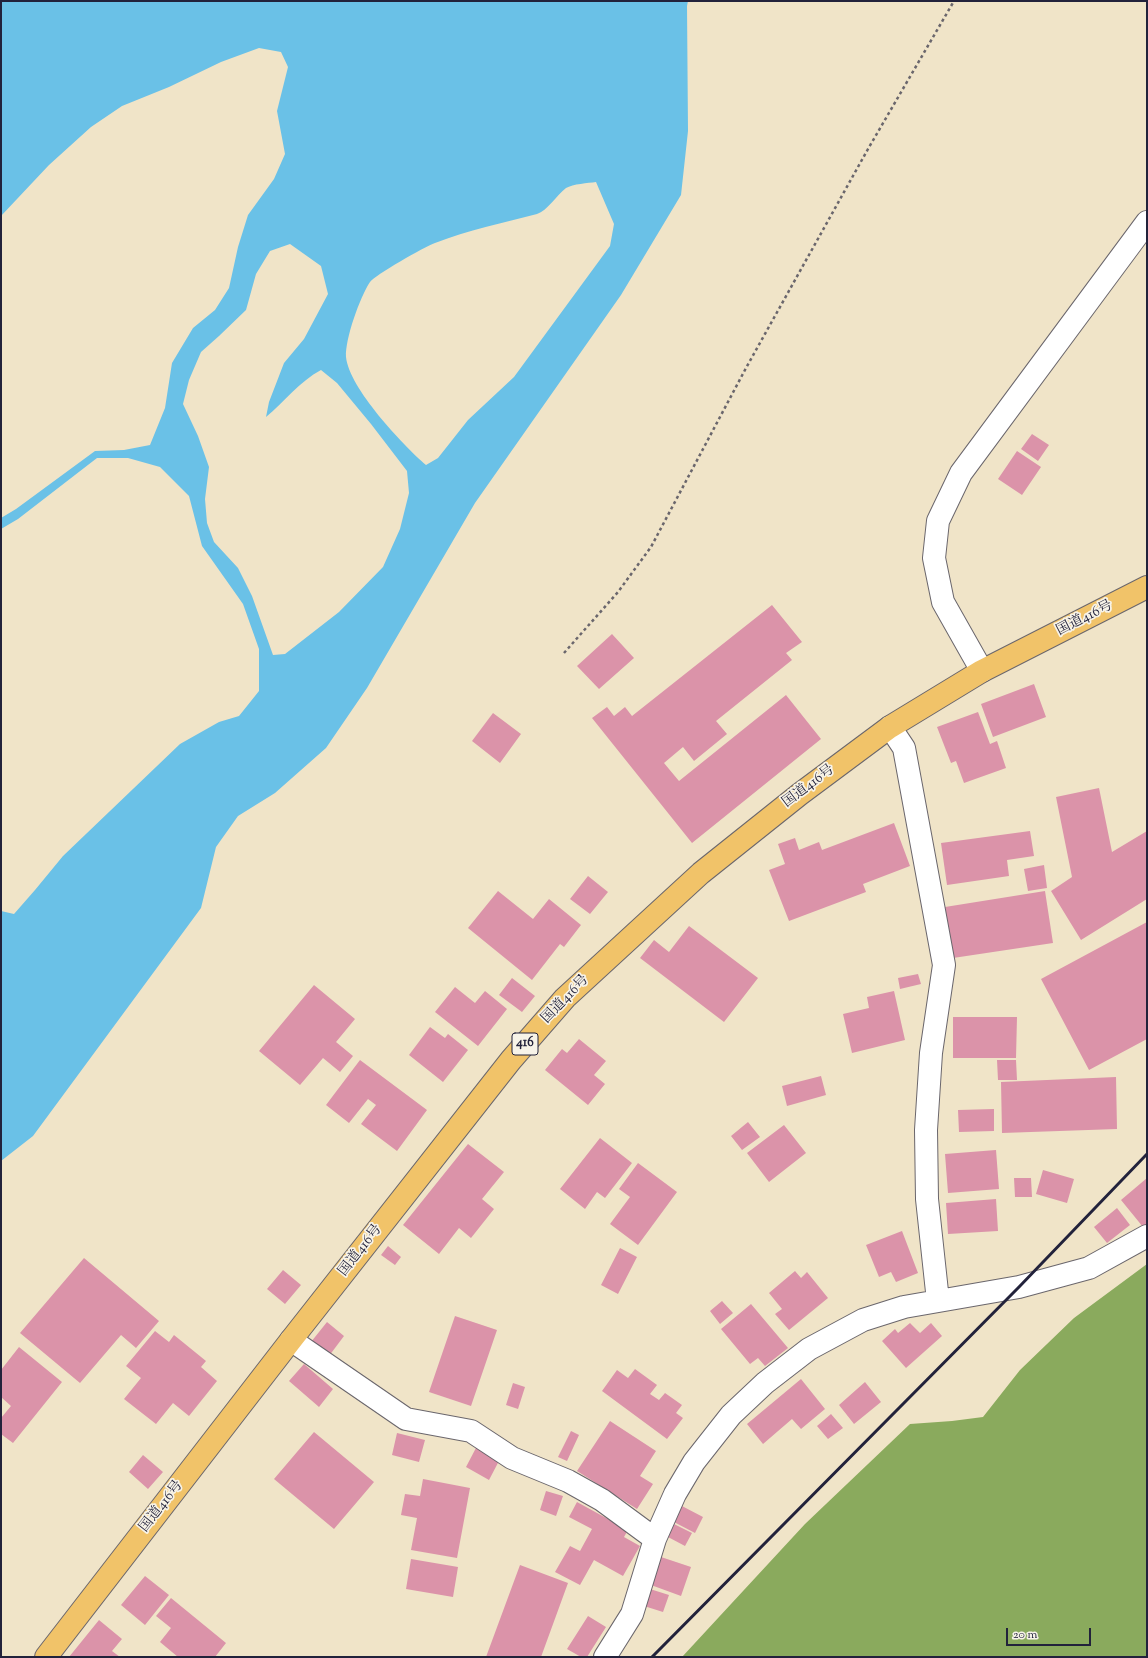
<!DOCTYPE html>
<html>
<head>
<meta charset="utf-8">
<style>
	body { margin:0 }
	#map { position:relative; width:1148px; height:1658px; overflow:hidden; background:#f0e4c8; font-family:"Sorts Mill Goudy",serif }
	canvas { display:block }
	.frame { position:absolute; inset:0; border:2px solid #22223b; pointer-events:none }
	.scale { position:absolute; left:1006px; top:1628px; width:85px; height:18px; box-sizing:border-box; border:2px solid #22223b; border-top:0; padding-left:5px; font-size:12px; line-height:14px; white-space:nowrap; color:#22223b; -webkit-text-stroke:3px #f7f3e8; paint-order:stroke }
</style>
</head>
<body>
<div id="map">
<canvas width="1148" height="1658"></canvas>
<div class="frame"></div>
<div class="scale">20 m</div>
</div>
<script>
const ctx = document.querySelector('canvas').getContext('2d');
ctx.lineJoin = 'round';
function fillPath(path, color) {
  ctx.fillStyle = color;
  ctx.fill(path, 'evenodd');
}
function strokePath(path, color, width, dash) {
  ctx.strokeStyle = color;
  ctx.lineWidth = width;
  ctx.lineCap = dash ? 'butt' : 'round';
  ctx.setLineDash(dash || []);
  ctx.stroke(path);
}
function label(font, color, halo, rows, align = 'center') {
  ctx.font = font + ' "Sorts Mill Goudy","Noto Serif JP",serif';
  ctx.lineWidth = 3.5;
  ctx.setLineDash([]);
  ctx.textBaseline = 'middle';
  ctx.strokeStyle = halo;
  ctx.fillStyle = color;
  for (const [text, x, y, turn = 0] of rows) {
    ctx.save();
    ctx.translate(x, y);
    ctx.rotate((+turn || 0) * Math.PI / 180);
    ctx.textAlign = isNaN(turn) ? turn : align;
    if (halo) ctx.strokeText(text, 0, 0);
    ctx.fillText(text, 0, 0);
    ctx.restore();
  }
}
fillPath(new Path2D(`
	M 1147,1264 L 1147,1657 L 682,1657 L 805,1524 L 910,1424 L 952,1421 L 983,1417 L 1020,1370 L 1074,1318 Z`), '#8aaa5d');
fillPath(new Path2D(`
	M 1,1 L 688,1 L 687,6 L 688,131 L 681,195 L 621,295 L 475,503 L 367,688 L 326,748 L 275,793 L 238,816 L 216,847 L 201,908 L 33,1136 L 1,1161 L 1,911 L 14,914 L 35,890 L 63,856 L 180,744 L 219,722 L 239,716 L 259,691 L 259,649 L 243,604 L 202,546 L 189,496 L 160,467 L 128,458 L 97,458 L 18,519 L 1,529 L 1,518 L 16,509 L 95,451 L 124,450 L 150,445 L 165,408 L 172,363 L 193,328 L 215,310 L 229,288 L 238,247 L 248,215 L 274,179 L 285,154 L 277,111 L 288,67 L 281,52 L 259,48 L 221,62 L 169,87 L 122,106 L 91,127 L 49,165 L 1,216 ZM 596,182 L 614,224 L 610,246 L 514,377 L 468,420 L 438,458 L 426,465 C 403,445 349,388 346,357 C 345,339 360,297 370,282 C 375,275 424,247 435,243 C 468,230 503,223 537,214 C 547,211 557,195 566,188 C 573,184 588,183 596,182 ZM 290,244 L 321,266 L 328,294 L 304,339 L 284,363 L 269,402 L 266,417 C 284,402 300,381 321,370 L 337,383 L 371,424 L 407,471 L 409,493 L 400,529 L 383,567 L 339,612 L 285,654 L 273,655 L 252,596 L 238,568 L 214,542 L 207,523 L 205,499 L 209,467 L 198,436 L 183,404 L 189,380 L 201,352 L 219,336 L 246,310 L 256,274 L 270,251 Z`), '#6ac1e7');
fillPath(new Path2D(`
	M 1032,434 L 1049,445 L 1038,461 L 1021,449 Z
	M 1017,451 L 1041,467 L 1022,495 L 998,479 Z
	M 772,605 L 802,642 L 786,653 L 792,660 L 716,721 L 727,734 L 694,761 L 683,747 L 664,763 L 679,781 L 786,695 L 821,739 L 692,843 L 592,718 L 607,707 L 614,716 L 625,707 L 632,716 Z
	M 612,634 L 634,658 L 599,689 L 577,666 Z
	M 1034,684 L 1046,717 L 993,737 L 981,704 Z
	M 978,712 L 990,744 L 997,741 L 1006,768 L 964,783 L 956,761 L 951,763 L 937,727 Z
	M 493,713 L 521,734 L 500,763 L 472,741 Z
	M 1099,788 L 1112,852 L 1147,831 L 1147,899 L 1081,940 L 1051,891 L 1072,877 L 1056,797 Z
	M 894,823 L 910,866 L 863,884 L 866,892 L 789,921 L 769,870 L 785,864 L 778,844 L 795,838 L 799,850 L 819,842 L 822,850 Z
	M 1030,831 L 1034,856 L 1007,860 L 1009,876 L 947,885 L 941,843 Z
	M 1044,865 L 1047,888 L 1028,891 L 1024,869 Z
	M 588,876 L 608,892 L 590,914 L 570,899 Z
	M 498,891 L 533,919 L 549,899 L 581,925 L 564,947 L 560,944 L 532,980 L 468,928 Z
	M 1045,891 L 1053,943 L 953,958 L 945,907 Z
	M 1147,922 L 1147,1039 L 1089,1070 L 1041,979 Z
	M 689,926 L 758,978 L 724,1022 L 640,958 L 654,940 L 669,952 Z
	M 918,974 L 921,984 L 900,989 L 898,978 Z
	M 512,978 L 535,996 L 522,1012 L 499,995 Z
	M 314,985 L 355,1019 L 336,1042 L 353,1056 L 340,1072 L 323,1058 L 300,1085 L 259,1051 Z
	M 455,987 L 475,1003 L 485,991 L 507,1009 L 478,1046 L 435,1012 Z
	M 894,991 L 905,1040 L 852,1053 L 843,1014 L 869,1008 L 867,997 Z
	M 953,1017 L 1017,1017 L 1016,1058 L 953,1058 Z
	M 430,1027 L 445,1038 L 448,1034 L 468,1050 L 443,1082 L 409,1055 Z
	M 579,1039 L 606,1061 L 594,1075 L 605,1084 L 588,1105 L 545,1070 L 562,1049 L 567,1053 Z
	M 360,1060 L 427,1110 L 397,1151 L 361,1124 L 376,1105 L 368,1099 L 349,1123 L 326,1105 Z
	M 997,1060 L 1016,1060 L 1017,1080 L 998,1080 Z
	M 821,1076 L 826,1095 L 787,1106 L 782,1086 Z
	M 1116,1077 L 1117,1129 L 1002,1133 L 1001,1082 Z
	M 994,1109 L 994,1131 L 959,1132 L 958,1110 Z
	M 748,1122 L 760,1137 L 742,1150 L 731,1136 Z
	M 784,1125 L 806,1153 L 769,1182 L 747,1153 Z
	M 600,1138 L 632,1163 L 605,1198 L 597,1192 L 585,1209 L 560,1189 Z
	M 468,1144 L 504,1172 L 482,1199 L 494,1209 L 471,1238 L 459,1228 L 439,1254 L 403,1225 Z
	M 996,1150 L 999,1189 L 948,1193 L 945,1154 Z
	M 638,1163 L 677,1192 L 638,1245 L 610,1224 L 630,1197 L 619,1189 Z
	M 1043,1170 L 1074,1179 L 1067,1203 L 1036,1194 Z
	M 1014,1178 L 1031,1178 L 1032,1197 L 1015,1197 Z
	M 1147,1178 L 1147,1224 L 1143,1227 L 1121,1200 Z
	M 996,1199 L 998,1231 L 948,1234 L 946,1203 Z
	M 1117,1208 L 1130,1225 L 1107,1243 L 1094,1227 Z
	M 902,1231 L 918,1273 L 896,1282 L 891,1272 L 879,1277 L 866,1245 Z
	M 388,1246 L 401,1257 L 395,1265 L 381,1255 Z
	M 620,1248 L 637,1257 L 618,1294 L 601,1285 Z
	M 84,1258 L 159,1321 L 136,1348 L 121,1335 L 80,1383 L 20,1333 Z
	M 283,1270 L 301,1285 L 285,1304 L 267,1289 Z
	M 795,1271 L 801,1278 L 807,1272 L 828,1298 L 789,1330 L 775,1314 L 782,1309 L 769,1293 Z
	M 722,1301 L 733,1313 L 720,1324 L 710,1311 Z
	M 751,1304 L 788,1348 L 765,1366 L 758,1358 L 750,1364 L 721,1329 Z
	M 455,1316 L 497,1330 L 471,1406 L 429,1392 Z
	M 327,1322 L 344,1336 L 329,1356 L 311,1342 Z
	M 910,1323 L 920,1333 L 931,1323 L 942,1336 L 906,1368 L 882,1341 L 895,1329 L 898,1333 Z
	M 155,1331 L 169,1342 L 174,1335 L 206,1361 L 201,1367 L 217,1381 L 189,1416 L 173,1403 L 156,1424 L 124,1399 L 141,1378 L 126,1366 Z
	M 19,1347 L 62,1382 L 13,1443 L 1,1434 L 1,1418 L 11,1406 L 1,1397 L 1,1370 Z
	M 304,1364 L 333,1389 L 319,1407 L 289,1381 Z
	M 635,1369 L 657,1385 L 650,1394 L 659,1400 L 665,1393 L 682,1405 L 676,1413 L 683,1418 L 667,1439 L 602,1391 L 617,1370 L 628,1378 Z
	M 801,1379 L 825,1409 L 801,1429 L 792,1419 L 763,1444 L 747,1424 Z
	M 865,1382 L 881,1402 L 854,1424 L 839,1405 Z
	M 513,1383 L 525,1387 L 518,1409 L 506,1405 Z
	M 831,1414 L 843,1428 L 828,1439 L 817,1426 Z
	M 610,1421 L 656,1451 L 640,1476 L 653,1484 L 637,1509 L 577,1471 Z
	M 571,1431 L 579,1435 L 567,1461 L 558,1457 Z
	M 314,1432 L 374,1482 L 334,1529 L 274,1479 Z
	M 397,1433 L 425,1440 L 419,1462 L 392,1455 Z
	M 477,1446 L 500,1459 L 489,1480 L 466,1467 Z
	M 143,1455 L 163,1472 L 148,1489 L 129,1472 Z
	M 423,1479 L 470,1488 L 457,1558 L 411,1550 L 417,1518 L 401,1515 L 405,1494 L 420,1496 Z
	M 546,1491 L 563,1496 L 556,1516 L 540,1510 Z
	M 577,1502 L 628,1530 L 624,1537 L 640,1546 L 623,1576 L 594,1560 L 580,1585 L 555,1572 L 570,1546 L 580,1551 L 592,1529 L 569,1517 Z
	M 680,1505 L 703,1517 L 695,1533 L 672,1521 Z
	M 674,1524 L 692,1533 L 685,1546 L 668,1537 Z
	M 661,1557 L 691,1567 L 681,1596 L 651,1585 Z
	M 411,1559 L 458,1567 L 453,1597 L 406,1589 Z
	M 520,1565 L 568,1583 L 541,1657 L 486,1657 Z
	M 145,1576 L 169,1595 L 145,1625 L 121,1605 Z
	M 650,1589 L 669,1595 L 663,1612 L 644,1606 Z
	M 171,1598 L 226,1643 L 215,1657 L 178,1657 L 160,1642 L 171,1628 L 156,1616 Z
	M 588,1616 L 606,1627 L 587,1657 L 581,1657 L 567,1649 Z
	M 99,1620 L 122,1639 L 112,1651 L 120,1657 L 69,1657 Z`), '#db93a9');
const minor = new Path2D(`
	M 982,671 L 943,602 L 934,558 L 938,521 L 961,473 L 1147,222
	M 890,727 L 904,748 L 944,965 L 931,1053 L 926,1130 L 927,1199 L 938,1301
	M 291,1340 L 406,1419 L 471,1431 L 512,1458 L 568,1481 L 602,1500 L 655,1539
	M 605,1657 L 632,1614 L 655,1539 L 675,1494 L 694,1462 L 731,1415 L 765,1383 L 809,1349 L 863,1320 L 904,1307 L 1019,1287 L 1089,1268 L 1147,1236`);
const highway = new Path2D(`
	M 46,1657 L 291,1340 L 511,1060 L 565,998 L 701,873 L 800,794 L 890,727 L 982,671 L 1147,587`);
strokePath(minor, '#6a666c', 24);
strokePath(highway, '#6a666c', 24);
strokePath(new Path2D(`
	M 564,653 L 618,592 L 651,547 L 746,368 L 868,149 L 954,1`), '#6a666c', 2.5, [3, 3]);
strokePath(minor, '#fff', 22);
strokePath(highway, '#f1c369', 22);
strokePath(new Path2D(`
	M 652,1657 L 1019,1287 L 1147,1154`), '#22223b', 3);
for (const [x, y, w] of [
	[525,1044,26]
]) {
  const box = new Path2D();
  box.roundRect(x - w / 2, y - 11, w, 22, 3);
  ctx.fillStyle = '#f7f3e8';
  ctx.fill(box);
  strokePath(box, '#22223b', 1);
}
label('bold 13px', '#22223b', null, [
	["416",525,1044]
]);
label('14px', '#22223b', '#f7f3e8', [
	["国道416号",1085,619,-27],
	["国道416号",809,787,-37],
	["国道416号",566,1000,-46],
	["国道416号",361,1251,-52],
	["国道416号",162,1507,-52]
]);
</script>
</body>
</html>
